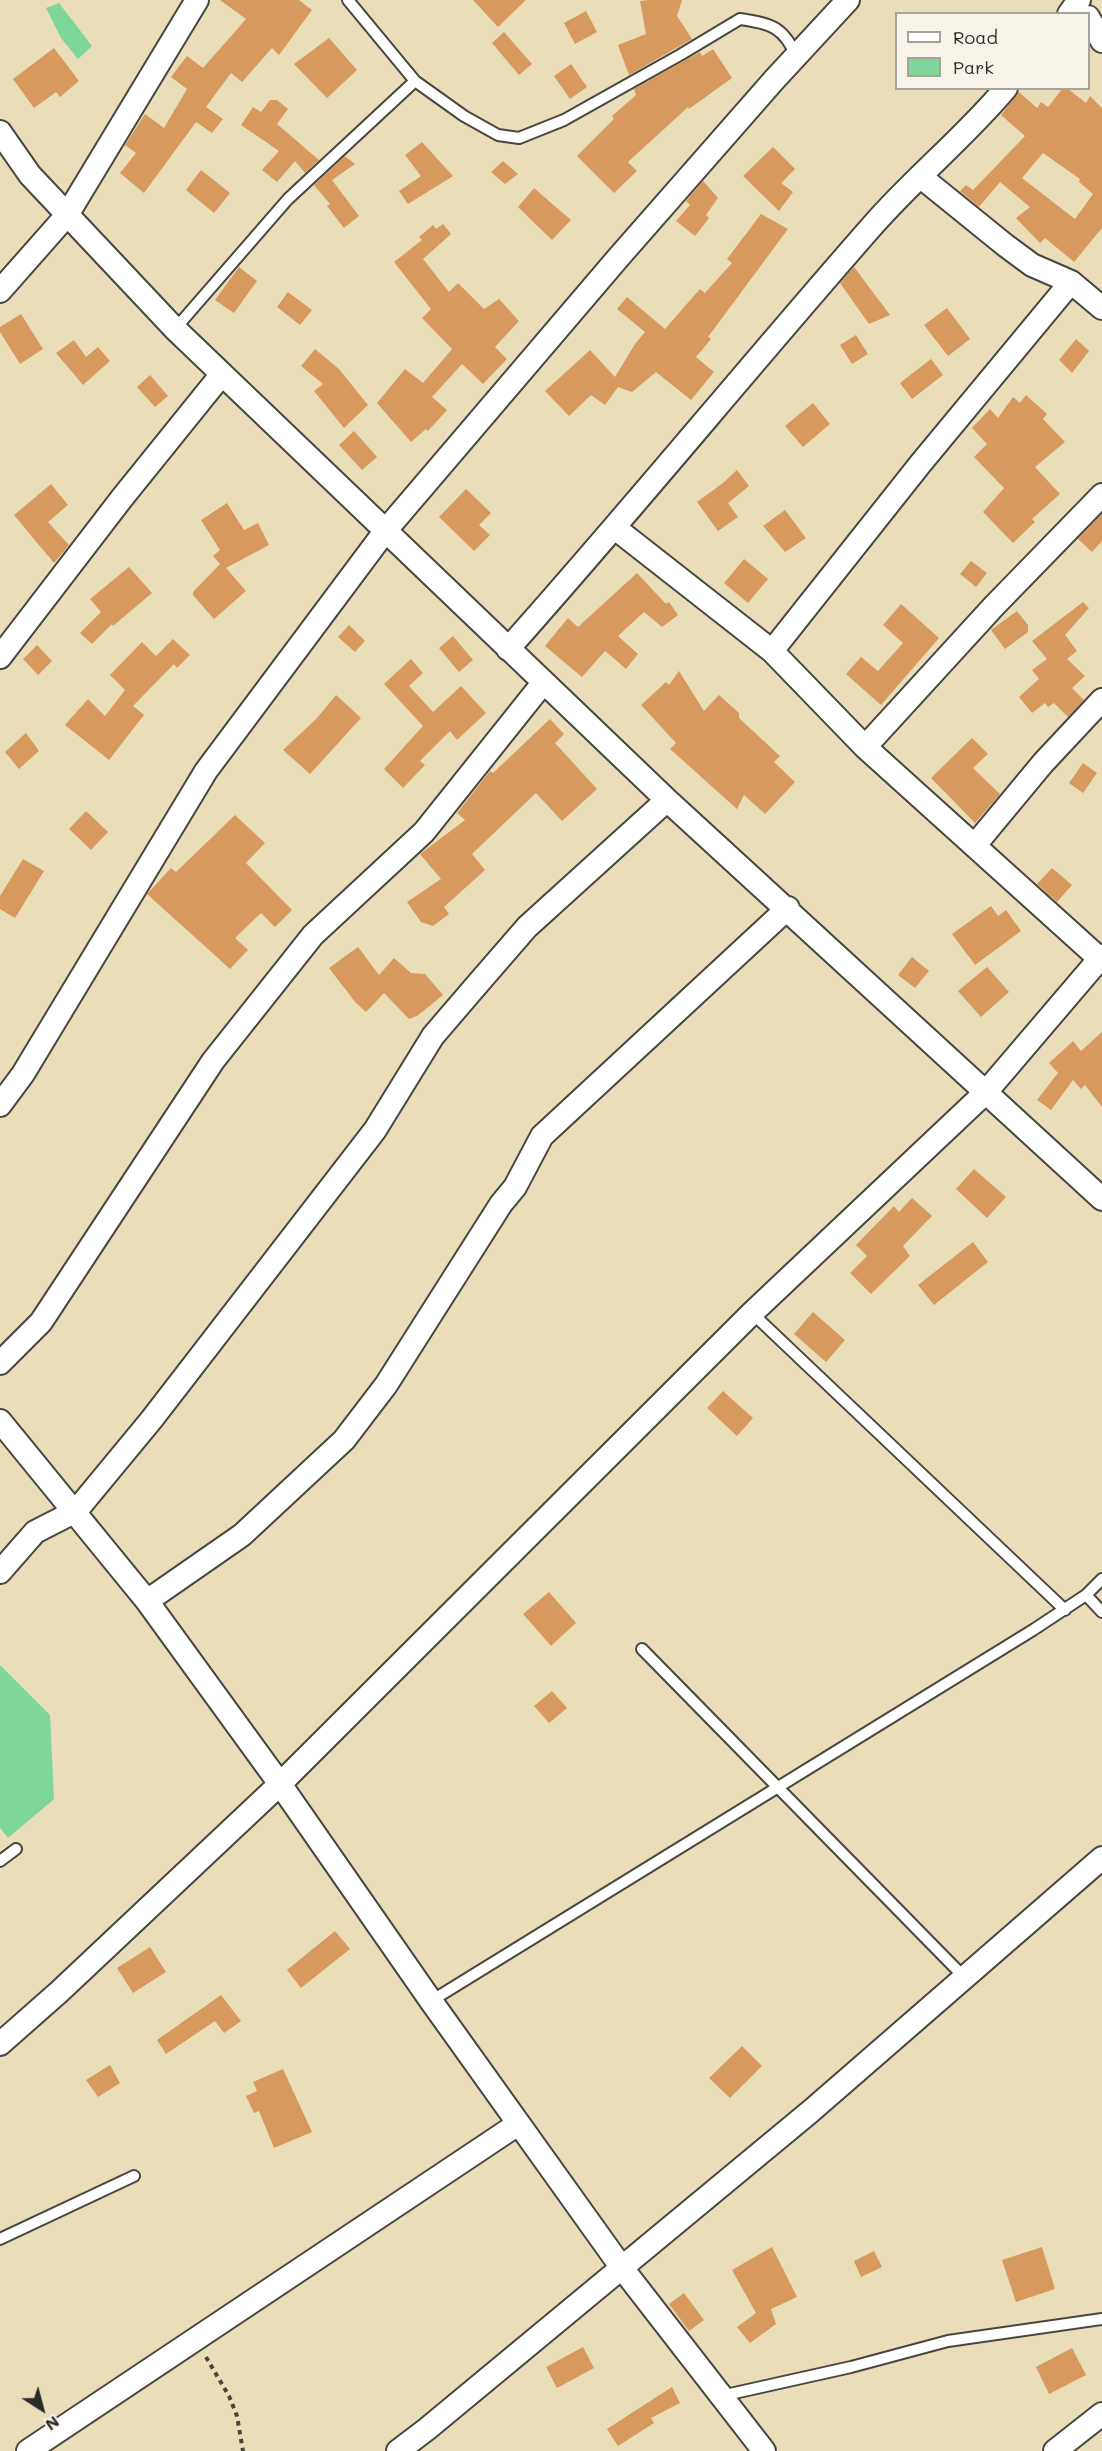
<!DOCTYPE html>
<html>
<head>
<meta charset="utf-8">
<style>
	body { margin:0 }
	#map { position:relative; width:1102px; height:2451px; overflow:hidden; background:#eadeb9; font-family:Mali,sans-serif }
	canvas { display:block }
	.legend { position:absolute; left:895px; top:12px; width:195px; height:78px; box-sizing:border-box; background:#f7f3e8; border:2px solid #a5a39c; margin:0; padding:8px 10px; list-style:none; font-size:18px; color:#2b2b2b }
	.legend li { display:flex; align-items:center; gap:12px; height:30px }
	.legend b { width:30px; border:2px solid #a5a39c }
	.north { position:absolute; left:12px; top:2379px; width:60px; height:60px; -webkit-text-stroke:4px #f7f3e8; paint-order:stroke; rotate:144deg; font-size:16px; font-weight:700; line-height:24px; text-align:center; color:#2b2b2b }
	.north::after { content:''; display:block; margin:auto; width:21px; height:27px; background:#2b2b2b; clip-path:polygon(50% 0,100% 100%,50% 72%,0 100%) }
</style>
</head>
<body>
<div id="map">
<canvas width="1102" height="2451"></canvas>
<ul class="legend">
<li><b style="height:8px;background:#fff"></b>Road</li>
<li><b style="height:16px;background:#7fd69b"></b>Park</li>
</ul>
<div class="north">N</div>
</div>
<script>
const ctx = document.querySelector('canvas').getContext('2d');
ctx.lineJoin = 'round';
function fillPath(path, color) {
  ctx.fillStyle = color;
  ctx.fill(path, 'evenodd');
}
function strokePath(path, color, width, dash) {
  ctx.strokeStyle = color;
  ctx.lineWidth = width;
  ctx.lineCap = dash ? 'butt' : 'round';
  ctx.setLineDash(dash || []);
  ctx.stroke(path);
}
fillPath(new Path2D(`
	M 59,3 L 92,46 L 78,59 L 61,38 L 46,8 Z
	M 0,1665 L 50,1715 L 54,1799 L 8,1838 L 0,1828 Z`), '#7fd69b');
fillPath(new Path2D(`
	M 220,0 L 299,0 L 312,10 L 279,55 L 272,48 L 242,82 L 231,73 L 206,107 L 223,119 L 212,133 L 196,122 L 144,193 L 120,173 L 136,153 L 125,145 L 145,114 L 164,128 L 187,89 L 171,77 L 187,56 L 203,68 L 246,19 Z
	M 473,0 L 526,0 L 498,27 Z
	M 649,0 L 682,0 L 677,16 L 692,39 L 629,75 L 618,45 L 646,34 L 640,1 Z
	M 586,11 L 597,32 L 575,44 L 564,23 Z
	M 504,32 L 532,64 L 519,75 L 492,43 Z
	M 329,38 L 357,70 L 327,98 L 294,64 Z
	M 54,48 L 79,81 L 60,97 L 56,92 L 34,108 L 13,79 Z
	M 713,49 L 732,78 L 689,109 L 688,107 L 628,162 L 637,171 L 614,193 L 577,156 L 614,119 L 612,116 L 636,95 L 634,89 L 700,52 L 702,56 Z
	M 571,64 L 587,87 L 570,99 L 554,76 Z
	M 1063,88 L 1067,88 L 1086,103 L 1090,96 L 1102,108 L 1102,228 L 1074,262 L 1045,238 L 1040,243 L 1016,218 L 1030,207 L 1000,182 L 979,207 L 960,191 L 966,185 L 973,190 L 1025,136 L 1001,115 L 1019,92 L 1037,108 L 1041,102 L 1048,107 ZM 1043,153 L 1080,179 L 1079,182 L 1093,194 L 1075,219 L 1022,178 Z
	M 270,100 L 277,100 L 288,109 L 277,124 L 319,160 L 305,173 L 295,161 L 277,182 L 262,170 L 279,151 L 241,125 L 253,107 L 261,112 Z
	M 422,142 L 453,176 L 408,204 L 399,191 L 421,176 L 405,155 Z
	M 773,147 L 795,169 L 781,183 L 793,192 L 779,211 L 743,176 Z
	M 345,156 L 355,164 L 332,180 L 359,216 L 344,228 L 327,206 L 330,204 L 314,185 Z
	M 503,161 L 518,174 L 505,184 L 491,172 Z
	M 201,170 L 230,193 L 214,213 L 186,190 Z
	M 703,181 L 718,198 L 706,215 L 709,218 L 695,236 L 676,221 L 690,205 L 686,201 Z
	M 534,188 L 571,220 L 552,240 L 518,207 Z
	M 761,214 L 788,229 L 708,337 L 711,339 L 696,357 L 714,372 L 691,400 L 656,372 L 632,392 L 618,387 L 605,405 L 591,395 L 569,416 L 545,391 L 590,350 L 615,377 L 635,344 L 645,332 L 617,309 L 627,297 L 665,329 L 700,289 L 705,293 L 732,263 L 727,259 Z
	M 443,224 L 451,234 L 423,259 L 449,292 L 458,283 L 484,309 L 499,299 L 519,321 L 495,347 L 507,359 L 483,384 L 462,364 L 432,397 L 447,410 L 428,431 L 426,429 L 411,442 L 377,403 L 405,369 L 423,383 L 452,349 L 422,318 L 431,309 L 394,262 L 422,240 L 419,237 L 433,225 L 436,229 Z
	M 239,267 L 257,281 L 234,313 L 215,300 Z
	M 854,267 L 890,315 L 869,324 L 840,283 Z
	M 288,292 L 312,310 L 300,325 L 277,307 Z
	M 947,308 L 970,339 L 948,356 L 924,325 Z
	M 21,314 L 43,349 L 20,364 L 0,332 L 0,327 Z
	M 856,335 L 868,354 L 852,364 L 840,345 Z
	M 1076,339 L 1089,351 L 1072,373 L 1059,360 Z
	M 74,340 L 86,357 L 98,347 L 110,361 L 83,385 L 56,353 Z
	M 315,349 L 339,369 L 368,405 L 344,428 L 314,391 L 323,384 L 301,366 Z
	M 931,359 L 943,375 L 912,399 L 900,383 Z
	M 150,375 L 168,396 L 155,407 L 137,387 Z
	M 1026,395 L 1047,414 L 1043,419 L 1065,442 L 1035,467 L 1060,494 L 1032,519 L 1035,522 L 1013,543 L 983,512 L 1004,488 L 974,457 L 987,444 L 972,428 L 990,409 L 998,418 L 1013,397 L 1020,403 Z
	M 813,403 L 830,424 L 803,447 L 785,426 Z
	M 354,431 L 377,457 L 362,470 L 339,445 Z
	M 737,470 L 749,486 L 728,503 L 738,517 L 718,531 L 697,502 L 723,483 Z
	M 51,484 L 68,505 L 48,522 L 69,545 L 54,563 L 14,515 Z
	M 466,489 L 491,513 L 479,525 L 490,535 L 474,551 L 439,517 Z
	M 227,503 L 244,530 L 258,523 L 269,545 L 226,568 L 246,591 L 214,619 L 193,595 L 193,592 L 220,564 L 213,556 L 220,550 L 201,520 Z
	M 785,510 L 806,538 L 785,552 L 763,526 Z
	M 1102,514 L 1102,541 L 1092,552 L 1078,539 Z
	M 744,559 L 768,579 L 748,603 L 724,583 Z
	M 971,561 L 987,573 L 976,587 L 960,574 Z
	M 129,567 L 152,593 L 113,626 L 112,624 L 92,644 L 80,633 L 101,612 L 90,599 Z
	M 637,573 L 666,604 L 669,602 L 678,615 L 662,627 L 644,612 L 618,636 L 638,654 L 626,669 L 605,651 L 582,677 L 545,646 L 568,618 L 578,627 Z
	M 1083,602 L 1089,608 L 1065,635 L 1077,651 L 1067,659 L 1085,676 L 1072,688 L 1084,700 L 1068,717 L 1054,703 L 1048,707 L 1045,703 L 1032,713 L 1019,697 L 1039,679 L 1032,670 L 1047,659 L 1032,641 Z
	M 901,604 L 939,638 L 881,705 L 846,674 L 861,657 L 878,671 L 903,643 L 883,625 Z
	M 1017,611 L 1028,625 L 1028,632 L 1005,649 L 991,630 Z
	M 349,625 L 365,641 L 355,652 L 338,637 Z
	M 453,636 L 473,660 L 459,672 L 439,648 Z
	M 173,639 L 190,655 L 177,668 L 174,664 L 133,706 L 144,715 L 109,760 L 65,725 L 88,699 L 105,716 L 125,690 L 110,675 L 142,642 L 156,656 Z
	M 37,645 L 52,661 L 38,675 L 23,659 Z
	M 411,659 L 423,673 L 409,686 L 433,712 L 461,686 L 486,713 L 457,740 L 450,731 L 420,761 L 425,765 L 403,788 L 384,769 L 423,726 L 384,684 Z
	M 679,671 L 704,711 L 719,695 L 739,713 L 739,718 L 780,756 L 774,762 L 795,782 L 765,814 L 744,795 L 737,809 L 670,749 L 676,743 L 641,705 L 666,682 L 669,685 Z
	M 336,695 L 361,718 L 310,774 L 283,750 L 316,719 Z
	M 550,719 L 564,734 L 555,743 L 597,789 L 562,821 L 536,793 L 472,854 L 485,870 L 444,907 L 449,914 L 433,926 L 421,922 L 407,902 L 441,879 L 420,854 L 465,820 L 457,813 L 490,771 L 493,773 Z
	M 26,733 L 39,751 L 19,769 L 5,752 Z
	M 972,738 L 988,754 L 973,768 L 1000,794 L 975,823 L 931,778 Z
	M 1083,763 L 1097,773 L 1083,793 L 1069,783 Z
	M 86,811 L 108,832 L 91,850 L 69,829 Z
	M 235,815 L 265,843 L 246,863 L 292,910 L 275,927 L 261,913 L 235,938 L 248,950 L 230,969 L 147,894 L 171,868 L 176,872 Z
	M 23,859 L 44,871 L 15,918 L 0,909 L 0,896 Z
	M 1052,868 L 1072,885 L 1057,902 L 1037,884 Z
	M 991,906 L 998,916 L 1006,910 L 1021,931 L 975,965 L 952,934 Z
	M 358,947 L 379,975 L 394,958 L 411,973 L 425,974 L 443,995 L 417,1016 L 409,1019 L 384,993 L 366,1012 L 355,1002 L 329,968 Z
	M 912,957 L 929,971 L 915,988 L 898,975 Z
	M 987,967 L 1009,992 L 981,1017 L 958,991 Z
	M 1102,1032 L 1102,1107 L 1085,1085 L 1081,1089 L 1073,1080 L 1051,1110 L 1037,1100 L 1058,1073 L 1049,1063 L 1073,1041 L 1081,1051 Z
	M 974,1169 L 1006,1197 L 987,1218 L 956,1189 Z
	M 912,1198 L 932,1216 L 903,1246 L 910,1256 L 871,1294 L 850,1273 L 867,1256 L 856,1245 L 894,1206 L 899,1212 Z
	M 973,1242 L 988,1262 L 934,1305 L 918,1285 Z
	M 813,1312 L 845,1340 L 826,1362 L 794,1334 Z
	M 723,1391 L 753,1418 L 737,1436 L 707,1408 Z
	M 549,1592 L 576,1623 L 551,1646 L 523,1614 Z
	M 552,1691 L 567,1708 L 549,1723 L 534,1706 Z
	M 335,1931 L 350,1949 L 301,1988 L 287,1970 Z
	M 150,1947 L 166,1972 L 133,1993 L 117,1968 Z
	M 221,1995 L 241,2021 L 224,2033 L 215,2021 L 166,2054 L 157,2040 Z
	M 742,2046 L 762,2066 L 730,2098 L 709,2078 Z
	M 110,2065 L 120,2083 L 98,2097 L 86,2080 Z
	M 283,2069 L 312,2132 L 274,2148 L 259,2111 L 254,2113 L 246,2096 L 257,2091 L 253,2082 Z
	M 772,2247 L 797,2297 L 771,2309 L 776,2324 L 750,2343 L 737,2327 L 756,2313 L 732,2270 Z
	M 1042,2247 L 1055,2289 L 1016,2302 L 1002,2260 Z
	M 874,2251 L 882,2267 L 861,2277 L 854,2261 Z
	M 684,2293 L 704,2320 L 689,2331 L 669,2304 Z
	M 583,2347 L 594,2368 L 557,2388 L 546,2367 Z
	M 1072,2348 L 1086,2375 L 1049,2394 L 1036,2367 Z
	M 672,2387 L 680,2403 L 651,2418 L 654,2423 L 618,2446 L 607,2429 Z`), '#d7995e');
const lane = new Path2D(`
	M 348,0 L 415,81 L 464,116 L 498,135 L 519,138 L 564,120 L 680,55 L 740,19 C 770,23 784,27 796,56
	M 175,329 L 288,199 L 415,81
	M 752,1313 L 1065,1610
	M 1086,1595 L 1102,1612
	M 642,1649 L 964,1977
	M 0,1861 L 16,1849
	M 431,2001 L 1033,1630 L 1086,1595 L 1102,1579
	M 0,2239 L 134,2176
	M 721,2396 L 851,2367 L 948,2341 L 1102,2319`);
const street = new Path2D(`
	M 1069,14 L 1079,0
	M 1088,17 L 1102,41
	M 0,132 L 30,175 L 175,329 L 667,800 L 1102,1199
	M 921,177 L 1005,245 L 1032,265 L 1071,282 L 1102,308
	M 0,291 L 67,215 L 197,0
	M 615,528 L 772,651 L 865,747 L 1100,959
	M 508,649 C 632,510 750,365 873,225 C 915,177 965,137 1006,88
	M 772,651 L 921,463 L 1071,282
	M 0,657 L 122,498 L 222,374
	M 865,747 L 994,606 L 1102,495
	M 975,845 L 1043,763 L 1102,700
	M 0,1105 L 23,1074 L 206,771 L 386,530 L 618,258 L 774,80 L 848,0
	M 0,1363 L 41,1322 L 213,1061 L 313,935 L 424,832 L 543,683
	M 0,1421 L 147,1601 L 280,1784 L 431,2001 L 622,2268 L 764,2451
	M 0,1572 L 35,1532 L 76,1511 L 152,1419 L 375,1130 L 433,1036 L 475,987 L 527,927 L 667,800
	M 147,1601 L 242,1535 L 344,1440 L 386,1385 L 501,1204 L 515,1187 L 542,1136 L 788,908
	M 0,2044 L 59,1992 L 280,1784 L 752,1313 L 986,1092 L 1102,956
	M 28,2451 L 518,2124
	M 398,2451 L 427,2429 L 811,2111 L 1102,1858
	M 1055,2451 L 1102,2414`);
strokePath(lane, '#484640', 14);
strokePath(street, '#484640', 26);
strokePath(new Path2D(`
	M 206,2357 L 229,2396 L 237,2416 L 243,2451`), '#484640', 4, [4.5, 4.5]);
strokePath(lane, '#fff', 10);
strokePath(street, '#fff', 22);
</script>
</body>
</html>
